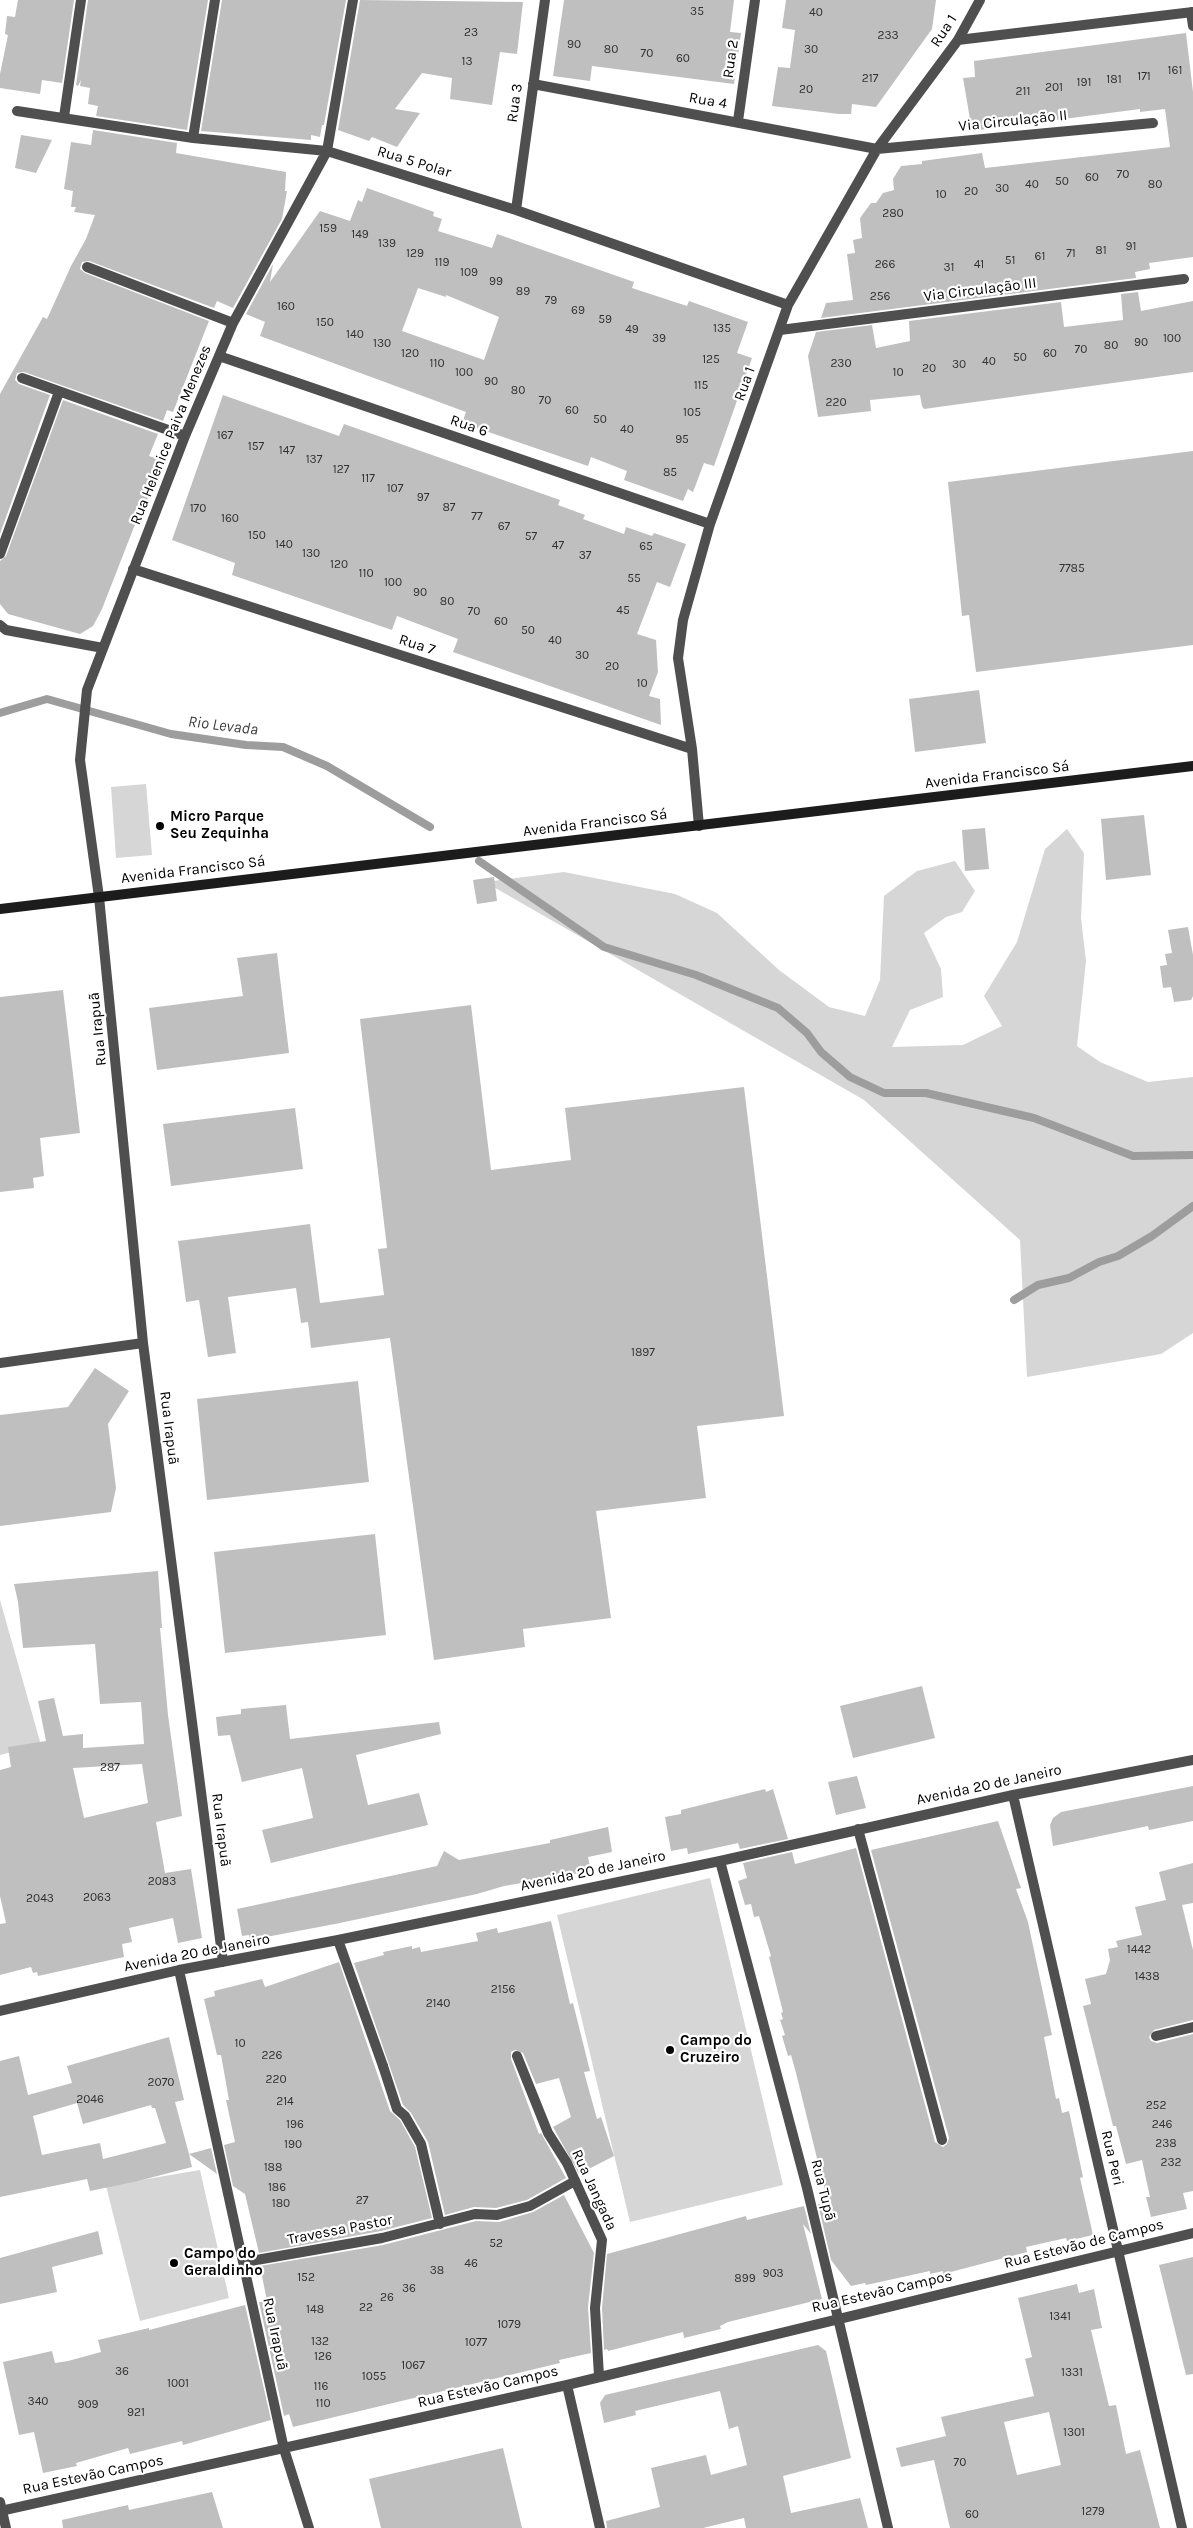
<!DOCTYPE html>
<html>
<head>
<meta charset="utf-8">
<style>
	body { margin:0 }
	canvas { display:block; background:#fff }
</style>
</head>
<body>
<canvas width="1193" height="2528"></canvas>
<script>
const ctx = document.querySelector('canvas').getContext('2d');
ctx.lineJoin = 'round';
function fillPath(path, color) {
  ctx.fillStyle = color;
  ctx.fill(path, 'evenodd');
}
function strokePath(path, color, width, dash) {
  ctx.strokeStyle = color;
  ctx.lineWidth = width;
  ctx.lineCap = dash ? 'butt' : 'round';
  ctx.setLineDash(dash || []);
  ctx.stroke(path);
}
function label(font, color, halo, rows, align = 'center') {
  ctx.font = font + ' Karla,sans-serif';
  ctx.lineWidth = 4.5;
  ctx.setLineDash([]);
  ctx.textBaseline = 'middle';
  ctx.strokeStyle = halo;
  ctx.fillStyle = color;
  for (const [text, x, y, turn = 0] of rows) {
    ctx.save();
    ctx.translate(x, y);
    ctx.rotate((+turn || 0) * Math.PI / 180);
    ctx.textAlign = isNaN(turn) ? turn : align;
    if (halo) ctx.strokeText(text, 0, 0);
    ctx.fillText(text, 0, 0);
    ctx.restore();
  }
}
fillPath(new Path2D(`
	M 146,784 L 152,855 L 116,858 L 111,787 Z
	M 1067,829 L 1084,853 L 1081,918 L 1086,961 L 1077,1046 L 1100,1062 L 1148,1082 L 1193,1077 L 1193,1333 L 1161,1354 L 1027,1377 L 1020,1240 L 864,1100 L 485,882 L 564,872 L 675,894 L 717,913 L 779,970 L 829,1007 L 865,1016 L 880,980 L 884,896 L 917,871 L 955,861 L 975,891 L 962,912 L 946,917 L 924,933 L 941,969 L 943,997 L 910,1010 L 892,1047 L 963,1045 L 1002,1026 L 984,996 L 1017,942 L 1045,849 Z
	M 0,1600 L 41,1745 L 0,1755 Z
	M 710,1878 L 783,2185 L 630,2222 L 557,1915 Z
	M 200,2170 L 229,2298 L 140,2321 L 106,2186 Z`), '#d6d6d6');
strokePath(new Path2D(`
	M 0,713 L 47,699 L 171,734 L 246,745 L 283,747 L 327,766 L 430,827
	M 479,861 L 604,947 L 696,975 L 778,1008 L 807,1033 L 821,1052 L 850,1077 L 884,1093 L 926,1093 L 1034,1118 L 1133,1156 L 1193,1155
	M 1014,1300 L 1038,1285 L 1069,1278 L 1099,1262 L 1118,1256 L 1152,1236 L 1193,1206`), '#9d9d9d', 8);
fillPath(new Path2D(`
	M 18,0 L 74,0 L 62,83 L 42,80 L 40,94 L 0,88 L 0,74 L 8,35 L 5,34 L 7,16 L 15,17 Z
	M 88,0 L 208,0 L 187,130 L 96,116 L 98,106 L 88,104 L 90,88 L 80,86 L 81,80 L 78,86 L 76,85 Z
	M 222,0 L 346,0 L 324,125 L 322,125 L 320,137 L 311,135 L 311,140 L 201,131 Z
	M 360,0 L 523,2 L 517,54 L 500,52 L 492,105 L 450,99 L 452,78 L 422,73 L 395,109 L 420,113 L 397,147 L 372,137 L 369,141 L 338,130 Z
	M 564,0 L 734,0 L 730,32 L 741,33 L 734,84 L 592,66 L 590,81 L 553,76 Z
	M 786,0 L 936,0 L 932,29 L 876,107 L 852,104 L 851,114 L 839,114 L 772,106 L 778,67 L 790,68 L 795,30 L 782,28 Z
	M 1186,33 L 1193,92 L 1193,257 L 1149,263 L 1150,269 L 1135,272 L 1136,278 L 821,318 L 826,303 L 853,300 L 847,254 L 855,253 L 853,240 L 862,238 L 860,218 L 871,203 L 876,203 L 883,193 L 894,190 L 893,179 L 901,166 L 922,164 L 922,161 L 982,153 L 985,168 L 1170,147 L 1165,109 L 1140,112 L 1140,109 L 972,131 L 963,78 L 975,77 L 974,61 Z
	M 93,130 L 177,143 L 176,153 L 286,172 L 285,191 L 287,191 L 282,219 L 233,308 L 217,301 L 214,308 L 89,261 L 82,262 L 80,269 L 85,273 L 209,321 L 173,412 L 167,410 L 163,421 L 24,372 L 17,373 L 15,380 L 19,384 L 50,395 L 0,534 L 0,394 L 43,317 L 47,319 L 71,266 L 86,239 L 95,215 L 74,212 L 76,207 L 71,207 L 73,191 L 64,189 L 71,142 L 91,145 Z
	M 21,135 L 52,140 L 36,173 L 15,168 Z
	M 367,188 L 434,212 L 433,216 L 442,219 L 438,231 L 492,248 L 497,234 L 634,282 L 632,288 L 687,306 L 689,301 L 748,322 L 737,353 L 752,358 L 714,466 L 704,463 L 693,492 L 688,489 L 683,501 L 624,480 L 627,471 L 591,457 L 588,466 L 462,423 L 466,412 L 260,336 L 265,322 L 246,314 L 273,264 L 270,282 L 320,211 L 350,221 L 358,200 L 362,202 ZM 418,288 L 446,297 L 446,295 L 499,317 L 484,360 L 402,331 Z
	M 1138,292 L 1141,311 L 1193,301 L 1193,372 L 924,409 L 922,406 L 920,395 L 870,400 L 871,411 L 818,417 L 808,356 L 816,332 L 872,325 L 876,348 L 910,341 L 909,321 L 1061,302 L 1064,327 L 1123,320 L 1121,294 Z
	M 223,395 L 339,436 L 344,424 L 560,500 L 558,505 L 585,515 L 583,519 L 624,534 L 626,527 L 652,536 L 654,533 L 686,544 L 670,587 L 657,582 L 637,634 L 656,640 L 658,672 L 649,696 L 660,699 L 661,725 L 453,652 L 458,639 L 397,616 L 392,630 L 232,575 L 235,563 L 172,540 Z
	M 63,400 L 158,434 L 149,456 L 161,460 L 142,515 L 134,527 L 102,609 L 93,626 L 80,634 L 8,614 L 0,604 L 0,561 L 6,556 Z
	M 1193,451 L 1193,645 L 976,672 L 969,615 L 962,616 L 948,482 Z
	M 979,690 L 986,743 L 915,752 L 909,699 Z
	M 1144,815 L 1151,875 L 1106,880 L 1101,819 Z
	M 985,828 L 989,869 L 965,871 L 962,830 Z
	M 494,877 L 497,901 L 477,904 L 473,880 Z
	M 1188,927 L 1193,955 L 1193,996 L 1191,1000 L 1174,1002 L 1171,987 L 1163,988 L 1160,966 L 1167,965 L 1165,954 L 1172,953 L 1168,930 Z
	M 277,953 L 289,1053 L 157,1070 L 149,1008 L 243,996 L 237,958 Z
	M 63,990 L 80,1133 L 40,1138 L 44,1176 L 33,1178 L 34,1188 L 0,1192 L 0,997 Z
	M 471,1005 L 491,1170 L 571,1160 L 565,1108 L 744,1087 L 784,1416 L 697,1426 L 706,1498 L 596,1511 L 611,1618 L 523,1629 L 525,1647 L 434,1660 L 390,1338 L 311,1348 L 308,1322 L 301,1323 L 296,1288 L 228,1297 L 236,1353 L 208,1357 L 199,1300 L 186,1302 L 178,1241 L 310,1224 L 320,1303 L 384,1295 L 378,1249 L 387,1248 L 360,1019 Z
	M 295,1108 L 303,1169 L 171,1186 L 163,1124 Z
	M 95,1368 L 129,1391 L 108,1424 L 116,1488 L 111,1512 L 0,1526 L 0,1415 L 68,1407 Z
	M 358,1381 L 369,1482 L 207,1500 L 197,1399 Z
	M 375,1534 L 386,1635 L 225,1653 L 214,1552 Z
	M 158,1571 L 162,1628 L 160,1628 L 168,1715 L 182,1816 L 156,1822 L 165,1873 L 191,1869 L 202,1938 L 178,1943 L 173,1918 L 129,1928 L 132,1942 L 122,1944 L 124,1957 L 38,1976 L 37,1972 L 33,1973 L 31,1967 L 0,1975 L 0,1924 L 6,1923 L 0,1896 L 0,1770 L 11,1767 L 8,1747 L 46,1741 L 38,1701 L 54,1698 L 63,1736 L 83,1734 L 83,1748 L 144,1744 L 141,1702 L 100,1704 L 95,1644 L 23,1648 L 18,1602 L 14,1584 ZM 142,1764 L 148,1803 L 84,1818 L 73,1768 Z
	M 922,1686 L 935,1738 L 853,1758 L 840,1706 Z
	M 286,1705 L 290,1739 L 439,1722 L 441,1734 L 356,1755 L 368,1805 L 419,1793 L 428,1825 L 271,1863 L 262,1830 L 313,1818 L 302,1768 L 242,1782 L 230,1735 L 218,1736 L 216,1717 L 241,1714 L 241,1709 Z
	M 857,1776 L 866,1808 L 836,1815 L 828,1782 Z
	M 1193,1786 L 1193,1821 L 1149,1830 L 1148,1826 L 1053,1846 L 1050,1825 L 1053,1818 L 1061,1812 Z
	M 765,1789 L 766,1792 L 773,1789 L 788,1839 L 740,1849 L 738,1843 L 688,1854 L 687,1848 L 671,1851 L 665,1817 L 681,1814 L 681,1810 Z
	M 998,1821 L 1021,1888 L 1016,1889 L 1028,1922 L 1052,2035 L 1044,2037 L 1056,2099 L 1059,2098 L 1062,2113 L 1069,2111 L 1083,2177 L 1080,2178 L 1093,2235 L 1067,2241 L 1066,2238 L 1026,2247 L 1027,2252 L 943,2274 L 943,2271 L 930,2274 L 930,2271 L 866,2285 L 865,2283 L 851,2286 L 831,2260 L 818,2204 L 828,2203 L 796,2073 L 791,2055 L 788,2056 L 782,2036 L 785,2035 L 780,2020 L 783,2019 L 781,2013 L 783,2012 L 769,1957 L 771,1956 L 759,1916 L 754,1917 L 751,1904 L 745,1905 L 738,1881 L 747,1878 L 743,1863 L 792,1852 L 795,1864 L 856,1848 L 935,2142 L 943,2147 L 947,2144 L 949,2138 L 871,1850 Z
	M 608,1827 L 612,1852 L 588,1857 L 591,1871 L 504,1886 L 477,1894 L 335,1924 L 250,1940 L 249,1935 L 242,1936 L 237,1909 L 437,1866 L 444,1851 L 459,1860 L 550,1843 L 550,1840 Z
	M 1193,1863 L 1193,1903 L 1182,1905 L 1193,1950 L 1193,2020 L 1154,2030 L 1149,2037 L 1151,2041 L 1157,2043 L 1193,2034 L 1193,2191 L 1183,2193 L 1187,2209 L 1151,2217 L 1146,2197 L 1150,2197 L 1142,2160 L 1126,2164 L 1116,2126 L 1113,2126 L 1083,2006 L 1091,2004 L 1085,1979 L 1106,1974 L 1110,1960 L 1108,1949 L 1118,1947 L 1116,1941 L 1142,1935 L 1135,1907 L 1166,1900 L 1159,1872 Z
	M 551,1921 L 570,2004 L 573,2003 L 590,2071 L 584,2072 L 597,2119 L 601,2117 L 614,2156 L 579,2174 L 553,2127 L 571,2117 L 559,2078 L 536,2084 L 523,2053 L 515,2050 L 511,2052 L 511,2059 L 539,2134 L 541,2133 L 566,2178 L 527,2200 L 496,2208 L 474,2207 L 445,2215 L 428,2142 L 411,2113 L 403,2105 L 354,1963 L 384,1955 L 383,1952 L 412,1946 L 412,1949 L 420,1947 L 421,1952 L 478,1941 L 476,1933 L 497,1928 L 498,1933 Z
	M 339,1962 L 390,2111 L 400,2120 L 415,2147 L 432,2218 L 381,2231 L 259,2253 L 245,2194 L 233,2186 L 224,2145 L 235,2142 L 226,2100 L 229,2100 L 221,2055 L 217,2055 L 204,1999 L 215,1996 L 214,1991 L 262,1979 L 265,1987 Z
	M 169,2037 L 184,2100 L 175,2102 L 189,2154 L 211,2148 L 217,2174 L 189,2154 L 192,2167 L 138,2181 L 90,2191 L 87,2179 L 0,2197 L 0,2061 L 19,2056 L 28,2095 L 72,2083 L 67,2066 ZM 77,2103 L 83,2124 L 151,2105 L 152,2108 L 155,2108 L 166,2143 L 103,2159 L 100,2143 L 42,2155 L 33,2116 Z
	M 564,2195 L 594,2253 L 588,2307 L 591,2353 L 559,2360 L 560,2363 L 293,2427 L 289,2414 L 284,2416 L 259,2302 L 267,2301 L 260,2266 L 383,2245 L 476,2221 L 499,2222 L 533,2212 Z
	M 804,2206 L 811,2234 L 803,2224 L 822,2299 L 728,2322 L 720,2326 L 721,2329 L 684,2338 L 683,2332 L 608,2351 L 607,2349 L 604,2350 L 602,2308 L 607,2254 L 746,2216 L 747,2220 Z
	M 98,2231 L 103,2254 L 52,2267 L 57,2292 L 0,2304 L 0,2258 Z
	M 1193,2257 L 1193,2374 L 1186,2375 L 1159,2265 Z
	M 1077,2284 L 1079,2293 L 1094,2289 L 1102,2328 L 1091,2330 L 1109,2406 L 1116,2405 L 1126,2454 L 1140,2450 L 1160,2528 L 950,2528 L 934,2460 L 901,2467 L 896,2448 L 946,2436 L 941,2417 L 1034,2396 L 1025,2359 L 1032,2357 L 1018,2298 ZM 1049,2412 L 1061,2465 L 1017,2475 L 1004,2422 Z
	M 245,2305 L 271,2420 L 183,2445 L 182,2441 L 130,2454 L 128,2448 L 76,2463 L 77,2466 L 43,2473 L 34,2432 L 19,2435 L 3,2362 L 52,2351 L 55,2363 L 68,2361 L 101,2352 L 98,2340 L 149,2328 L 149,2330 Z
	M 818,2345 L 826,2351 L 851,2458 L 783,2476 L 791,2513 L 860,2498 L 868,2528 L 746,2528 L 744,2518 L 703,2528 L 607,2528 L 606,2521 L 660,2507 L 651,2468 L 706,2455 L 711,2475 L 747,2465 L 738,2426 L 729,2429 L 720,2391 L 635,2411 L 636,2415 L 604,2423 L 600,2403 L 605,2395 Z
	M 503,2448 L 522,2528 L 381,2528 L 369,2479 Z
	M 212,2492 L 223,2528 L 63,2528 L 62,2520 L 128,2505 L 129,2510 Z`), '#bfbfbf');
strokePath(new Path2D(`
	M 1156,2036 L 1193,2027
	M 383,2066 L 397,2109 L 405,2116 L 421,2144 L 440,2224
	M 245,2262 L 382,2238 L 475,2214 L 497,2215 L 530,2206 L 575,2181`), '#4f4f4f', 10);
strokePath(new Path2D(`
	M 1191,12 L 1193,26
	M 958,40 L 1193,12
	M 533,84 L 877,149 L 1153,123
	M 17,111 L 193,138 L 327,151 L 516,210 L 788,305
	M 64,117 L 81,0
	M 738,121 L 755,0
	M 193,138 L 215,0
	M 516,210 L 545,0
	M 87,267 L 233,323
	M 780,330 L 1184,279
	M 219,356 L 710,524
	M 22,378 L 185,436
	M 0,554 L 59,392
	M 133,569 L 692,749
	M 0,625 L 6,630 L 103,648
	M 699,826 L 692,749 L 678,658 L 683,620 L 710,524 L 788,305 L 877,149 L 958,40 L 980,0
	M 0,1363 L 143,1343
	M 1013,1795 L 1182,2528
	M 858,1829 L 942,2140
	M 720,1861 L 807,2188 L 888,2528
	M 338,1940 L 383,2066
	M 223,1962 L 143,1343 L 99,897 L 80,760 L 87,690 L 185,436 L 233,323 L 327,151 L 353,0
	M 179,1970 L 284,2449 L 309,2528
	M 0,2011 L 179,1970 L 338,1940 L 720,1861 L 1013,1795 L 1193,1760
	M 517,2056 L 548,2133 L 567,2163 L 602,2240 L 595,2308 L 599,2376
	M 567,2385 L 600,2528
	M 0,2502 L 6,2528
	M 0,2511 L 567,2385 L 1193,2233`), '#4f4f4f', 10);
strokePath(new Path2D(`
	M 0,909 L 1193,766`), '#1c1c1c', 10);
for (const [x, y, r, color] of [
	[160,826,5,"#000"],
	[670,2050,5,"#000"],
	[174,2263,5,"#000"]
]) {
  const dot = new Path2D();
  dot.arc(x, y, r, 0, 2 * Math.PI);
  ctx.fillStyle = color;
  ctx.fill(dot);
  strokePath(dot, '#fff', 2);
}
label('12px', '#303030', null, [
	["35",697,12],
	["40",816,13],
	["23",471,33],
	["233",888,36],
	["90",574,45],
	["80",611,50],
	["30",811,50],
	["70",647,54],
	["60",683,59],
	["13",467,62],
	["161",1175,71],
	["171",1144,77],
	["217",870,79],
	["181",1114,80],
	["191",1084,83],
	["201",1054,88],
	["20",806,90],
	["211",1023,92],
	["70",1123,175],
	["60",1092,178],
	["50",1062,182],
	["40",1032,185],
	["80",1155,185],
	["30",1002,189],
	["20",971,192],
	["10",941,195],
	["280",893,214],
	["159",328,229],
	["149",360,235],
	["139",387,244],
	["91",1131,247],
	["81",1101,251],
	["129",415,254],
	["71",1071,254],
	["61",1040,257],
	["51",1010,261],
	["119",442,263],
	["266",885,265],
	["41",979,265],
	["31",949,268],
	["109",469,273],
	["99",496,282],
	["89",523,292],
	["256",880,297],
	["79",551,301],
	["160",286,307],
	["69",578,311],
	["59",605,320],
	["150",325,323],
	["135",722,329],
	["49",632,330],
	["140",355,335],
	["39",659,339],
	["100",1172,339],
	["90",1141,343],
	["130",382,344],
	["80",1111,346],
	["70",1081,350],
	["120",410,354],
	["60",1050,354],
	["50",1020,358],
	["125",711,360],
	["40",989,362],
	["110",437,364],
	["230",841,364],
	["30",959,365],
	["20",929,369],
	["100",464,373],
	["10",898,373],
	["90",491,382],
	["115",701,386],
	["80",518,391],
	["70",545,401],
	["220",836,403],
	["60",572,411],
	["105",692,413],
	["50",600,420],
	["40",627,430],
	["167",225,436],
	["95",682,440],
	["157",256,447],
	["147",287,451],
	["137",314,460],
	["127",341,470],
	["85",670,473],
	["117",368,479],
	["107",395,489],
	["97",423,498],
	["87",449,508],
	["170",198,509],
	["77",477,517],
	["160",230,519],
	["67",504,527],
	["150",257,536],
	["57",531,537],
	["140",284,545],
	["47",558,546],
	["65",646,547],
	["130",311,554],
	["37",585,556],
	["120",339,565],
	["7785",1072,569],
	["110",366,574],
	["55",634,579],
	["100",393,583],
	["90",420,593],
	["80",447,602],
	["45",623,611],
	["70",474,612],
	["60",501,622],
	["50",528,631],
	["40",555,641],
	["30",582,656],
	["20",612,667],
	["10",642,684],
	["1897",643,1353],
	["287",110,1768],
	["2083",162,1882],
	["2063",97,1898],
	["2043",40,1899],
	["1442",1139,1950],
	["1438",1147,1977],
	["2156",503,1990],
	["2140",438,2004],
	["10",240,2044],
	["226",272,2056],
	["220",276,2080],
	["2070",161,2083],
	["2046",90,2100],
	["214",285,2102],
	["252",1156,2106],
	["196",295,2125],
	["246",1162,2125],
	["238",1166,2144],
	["190",293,2145],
	["232",1171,2163],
	["188",273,2168],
	["186",277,2188],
	["27",362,2201],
	["180",281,2204],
	["52",496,2244],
	["46",471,2264],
	["38",437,2271],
	["903",773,2274],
	["152",306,2278],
	["899",745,2279],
	["36",409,2289],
	["26",387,2298],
	["22",366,2308],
	["148",315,2310],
	["1341",1060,2317],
	["1079",509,2325],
	["132",320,2342],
	["1077",476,2343],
	["126",323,2357],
	["1067",413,2366],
	["36",122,2372],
	["1331",1072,2373],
	["1055",374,2377],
	["1001",178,2384],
	["116",321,2387],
	["340",38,2402],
	["110",323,2404],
	["909",88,2405],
	["921",136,2413],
	["1301",1074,2433],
	["70",960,2463],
	["1279",1093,2512],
	["60",972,2515]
]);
label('15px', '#000', '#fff', [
	["Rua 1",944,31,-57],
	["Rua 2",731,59,-82],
	["Rua 4",708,101,10],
	["Rua 3",515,103,-82],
	["Via Circulação II",1013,121,-6],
	["Rua 5 Polar",414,162,17],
	["Via Circulação III",980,290,-7],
	["Rua 1",745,384,-70],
	["Rua 6",469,426,19],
	["Rua Helenice Paiva Menezes",171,435,-68],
	["Rua 7",417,645,18],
	["Avenida Francisco Sá",997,775,-7],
	["Avenida Francisco Sá",595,823,-7],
	["Avenida Francisco Sá",193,870,-7],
	["Rua Irapuã",98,1029,-96],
	["Rua Irapuã",169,1428,83],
	["Avenida 20 de Janeiro",989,1785,-12],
	["Rua Irapuã",221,1830,83],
	["Avenida 20 de Janeiro",593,1871,-12],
	["Avenida 20 de Janeiro",197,1953,-11],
	["Rua Peri",1112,2158,77],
	["Rua Jangada",594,2190,65],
	["Rua Tupã",823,2190,76],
	["Travessa Pastor",340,2230,-11],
	["Rua Estevão de Campos",1084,2244,-14],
	["Rua Estevão Campos",882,2292,-13],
	["Rua Irapuã",275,2334,78],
	["Rua Estevão Campos",488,2387,-13],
	["Rua Estevão Campos",93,2475,-12]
]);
label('bold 15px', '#000', '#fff', [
	["Micro Parque",170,817],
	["Seu Zequinha",170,834],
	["Campo do",680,2041],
	["Cruzeiro",680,2058],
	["Campo do",184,2254],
	["Geraldinho",184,2271]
], 'left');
label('italic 16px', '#3e3e3e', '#fff', [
	["Rio Levada",223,726,7]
]);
</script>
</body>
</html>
